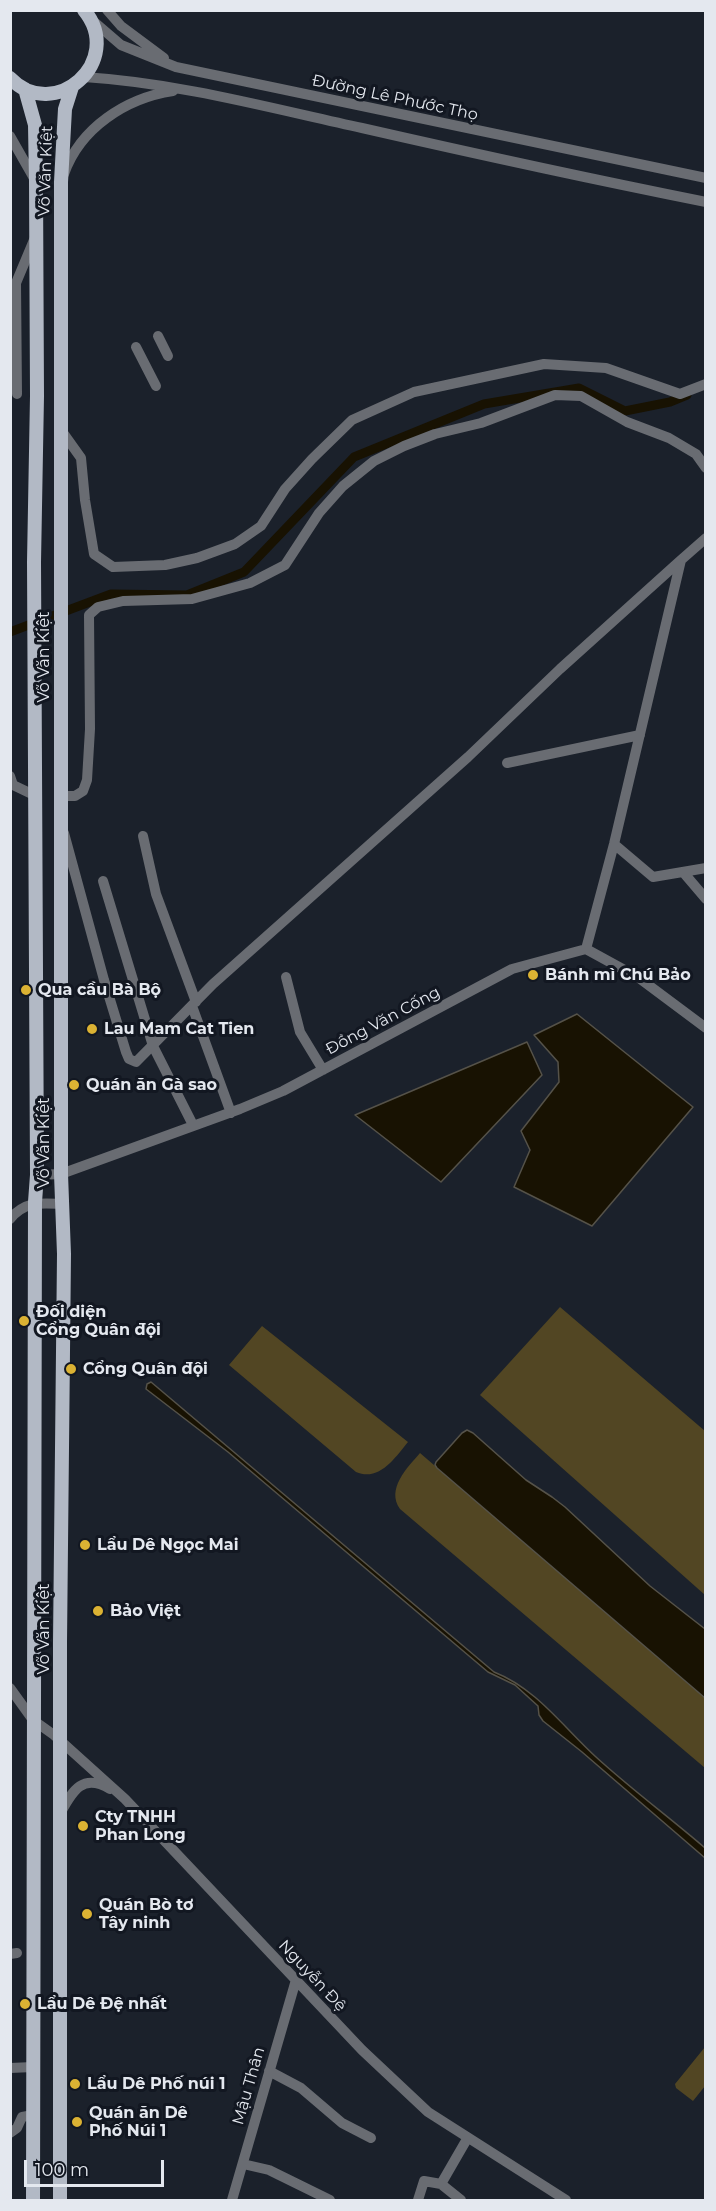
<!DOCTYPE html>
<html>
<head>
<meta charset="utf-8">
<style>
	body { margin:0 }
	#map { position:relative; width:716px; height:2211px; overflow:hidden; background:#1b212b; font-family:Montserrat,sans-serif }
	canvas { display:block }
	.frame { position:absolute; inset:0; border:12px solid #e4e8ef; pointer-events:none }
	.scale { position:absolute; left:24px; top:2160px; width:140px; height:27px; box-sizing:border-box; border:3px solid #e4e8ef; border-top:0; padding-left:8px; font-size:18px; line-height:21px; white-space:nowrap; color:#e4e8ef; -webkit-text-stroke:4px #121721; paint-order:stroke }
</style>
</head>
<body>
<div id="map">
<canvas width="716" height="2211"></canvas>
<div class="frame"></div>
<div class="scale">100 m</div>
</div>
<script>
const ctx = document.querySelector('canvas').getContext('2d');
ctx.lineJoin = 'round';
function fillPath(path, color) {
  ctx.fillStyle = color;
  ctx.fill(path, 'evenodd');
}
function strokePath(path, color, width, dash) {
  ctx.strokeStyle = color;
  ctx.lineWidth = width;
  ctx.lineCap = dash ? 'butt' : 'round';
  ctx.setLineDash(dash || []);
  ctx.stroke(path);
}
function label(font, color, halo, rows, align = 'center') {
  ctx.font = font + ' Montserrat,sans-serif';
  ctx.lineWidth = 6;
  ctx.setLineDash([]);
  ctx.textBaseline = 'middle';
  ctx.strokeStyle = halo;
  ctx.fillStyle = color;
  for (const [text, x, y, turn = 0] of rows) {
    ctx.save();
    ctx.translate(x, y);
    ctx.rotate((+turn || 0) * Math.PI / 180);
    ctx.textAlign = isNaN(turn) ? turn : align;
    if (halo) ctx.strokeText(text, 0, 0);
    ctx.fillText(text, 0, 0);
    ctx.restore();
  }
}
fillPath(new Path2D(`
	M 560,1307 L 705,1431 L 705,1595 L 480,1395 Z
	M 262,1326 L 408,1442 C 395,1458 379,1482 356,1472 L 229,1365 Z
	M 420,1453 L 705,1698 L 705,1768 L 400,1509 C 386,1489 407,1468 420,1453 Z
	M 705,2047 L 705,2086 L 693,2101 L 676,2088 L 675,2084 Z`), '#524623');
const water = new Path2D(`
	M 577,1014 L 693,1107 L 592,1226 L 514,1187 L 530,1150 L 521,1131 L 559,1082 L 558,1062 L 534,1035 Z
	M 527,1042 L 542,1075 L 441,1182 L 355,1115 Z
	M 151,1382 L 494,1672 C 537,1689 563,1727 596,1757 C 631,1789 669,1817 705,1848 L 705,1858 L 582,1752 L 543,1721 L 539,1715 L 538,1706 L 515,1685 L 488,1672 L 228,1452 L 146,1389 L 147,1384 Z
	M 467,1430 L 473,1433 L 526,1480 L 552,1497 L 565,1507 L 650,1586 L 705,1629 L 705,1698 L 437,1468 L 435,1465 L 436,1462 L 462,1433 Z`);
fillPath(water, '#181202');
strokePath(water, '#555249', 1.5);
strokePath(new Path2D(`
	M 10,632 L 111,594 L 187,595 L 244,572 L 354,457 L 484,404 L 579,388 L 625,411 L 670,402 L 687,395`), '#181202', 9);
strokePath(new Path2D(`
	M 107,10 L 121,26 L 164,58
	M 92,20 L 121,45 L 176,67 L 706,178
	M 84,77 C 179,83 270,108 362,128 C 476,154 591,179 706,202
	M 10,136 L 35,180
	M 64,174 C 80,128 126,98 173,91
	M 158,336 L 168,356
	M 136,347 L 156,386
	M 17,394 L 16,283 L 34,240
	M 61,430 L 81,458 L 85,500 L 94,554 L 113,567 L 165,565 L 197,558 L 235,544 L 261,526 L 285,489 L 312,459 L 352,420 L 414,392 L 544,364 L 606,368 L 680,394 L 706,384
	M 507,763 L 640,735
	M 10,776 L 13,785 L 36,796
	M 61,796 L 75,796 L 83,791 L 87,780 L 90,729 L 89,615 L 98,607 L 123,601 L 192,599 L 250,583 L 285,565 L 319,513 L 343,486 L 374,461 L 404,446 L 435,434 L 481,423 L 555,395 L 581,396 L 627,422 L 669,438 L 696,454 L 706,468
	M 64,833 L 104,980 L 126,1052 L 129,1059 L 136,1062 L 213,984 L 468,757 L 560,669 L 681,560
	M 143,836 L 156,894 L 196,1002
	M 614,844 L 653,877 L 706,868
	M 683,872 L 706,899
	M 103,881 L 153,1046 L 193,1125
	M 586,949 L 614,844 L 681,560 L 706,538
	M 286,977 L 300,1032 L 323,1070
	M 192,1006 L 231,1113
	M 37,1175 L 61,1174 L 240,1109 L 283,1091 L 512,969 L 586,949 L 639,978 L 706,1028
	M 10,1219 C 25,1201 40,1203 61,1204
	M 10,1688 L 33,1720 L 54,1735 L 125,1799 L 362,2050 L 428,2112 L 566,2200
	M 61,1812 C 73,1790 83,1773 110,1789
	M 10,1954 L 17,1953
	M 10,2068 L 33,2067
	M 269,2071 L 301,2088 L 342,2123 L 371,2138
	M 10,2133 L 17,2128 L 22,2117 L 33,2115
	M 243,2164 L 269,2170 L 330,2200
	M 232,2200 L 296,1980
	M 418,2200 L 424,2181 L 441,2184
	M 461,2200 L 441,2184 L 467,2139`), '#696c72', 10);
strokePath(new Path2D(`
	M 10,78 C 54,124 126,61 84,10
	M 25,89 L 35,125 L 36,182 L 37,396 L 34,562 L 37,1175 L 35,1202 L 33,2200
	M 60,2200 L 60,1642 L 64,1254 L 61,1174 L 61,182 L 65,109 L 72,87`), '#b2b9c5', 14);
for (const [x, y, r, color] of [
	[533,975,6,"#dbb233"],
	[26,990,6,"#dbb233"],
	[92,1029,6,"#dbb233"],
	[74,1085,6,"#dbb233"],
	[24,1321,6,"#dbb233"],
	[71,1369,6,"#dbb233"],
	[85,1545,6,"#dbb233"],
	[98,1611,6,"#dbb233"],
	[83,1826,6,"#dbb233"],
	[87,1914,6,"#dbb233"],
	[25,2004,6,"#dbb233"],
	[75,2084,6,"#dbb233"],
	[77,2122,6,"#dbb233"]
]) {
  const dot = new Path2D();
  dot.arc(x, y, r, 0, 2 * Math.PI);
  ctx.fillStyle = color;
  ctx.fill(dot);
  strokePath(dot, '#121721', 2);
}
label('16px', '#e4e8ef', '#121721', [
	["Đường Lê Phước Thọ",395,98,12],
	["Võ Văn Kiệt",46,171,-88],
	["Võ Văn Kiệt",44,657,-90],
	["Đồng Văn Cống",383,1021,-28],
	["Võ Văn Kiệt",44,1143,-90],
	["Võ Văn Kiệt",44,1629,-90],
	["Nguyễn Đệ",312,1976,47],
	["Mậu Thân",249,2086,-74]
]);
label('bold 16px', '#e4e8ef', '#121721', [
	["Bánh mì Chú Bảo",545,975],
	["Qua cầu Bà Bộ",38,990],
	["Lau Mam Cat Tien",104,1029],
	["Quán ăn Gà sao",86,1085],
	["Đối diện",36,1312],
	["Cổng Quân đội",36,1330],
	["Cổng Quân đội",83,1369],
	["Lẩu Dê Ngọc Mai",97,1545],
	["Bảo Việt",110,1611],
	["Cty TNHH",95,1817],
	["Phan Long",95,1835],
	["Quán Bò tơ",99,1905],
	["Tây ninh",99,1923],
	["Lẩu Dê Đệ nhất",37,2004],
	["Lẩu Dê Phố núi 1",87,2084],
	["Quán ăn Dê",89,2113],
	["Phố Núi 1",89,2131]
], 'left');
</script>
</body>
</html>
